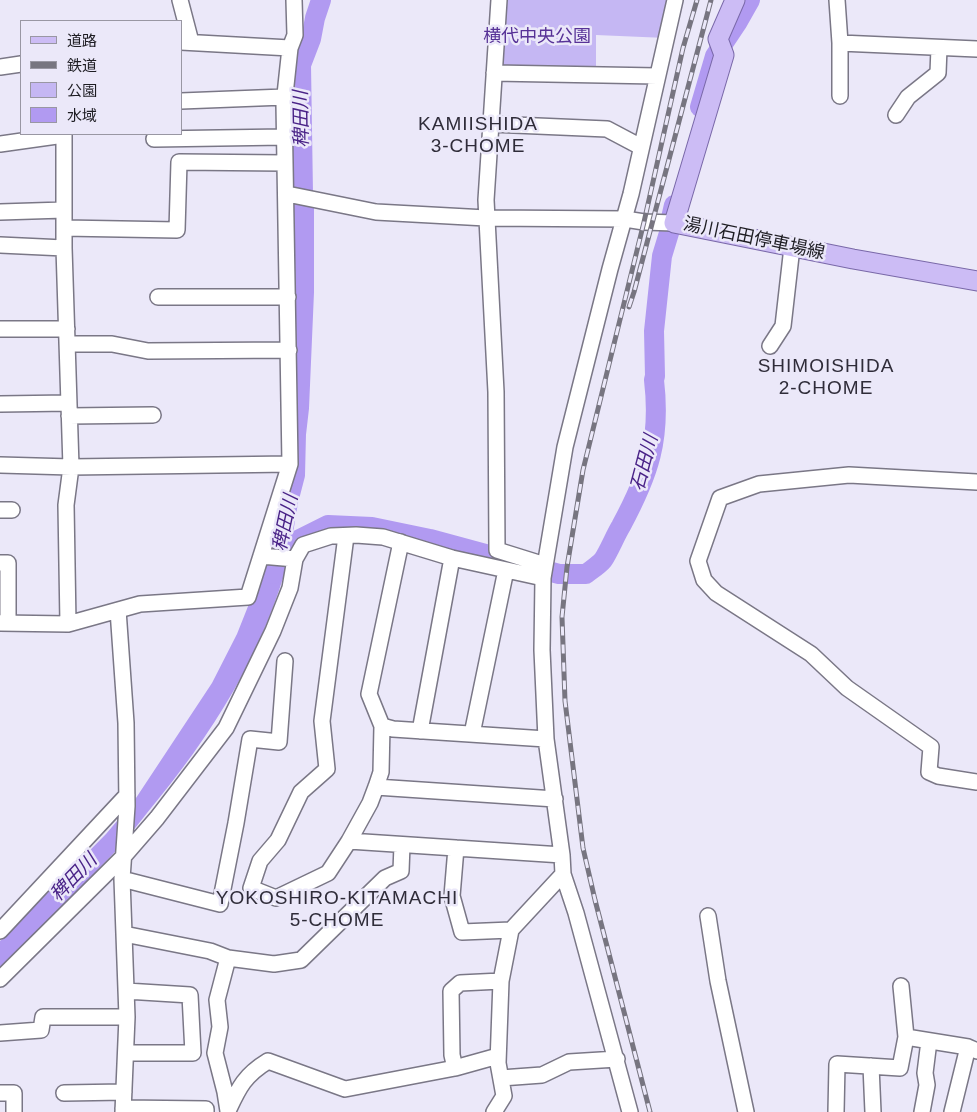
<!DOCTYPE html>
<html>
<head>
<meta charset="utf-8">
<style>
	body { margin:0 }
	#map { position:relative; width:977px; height:1112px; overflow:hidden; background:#ebe8f9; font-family:Arial,"Noto Sans JP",sans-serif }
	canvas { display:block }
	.legend { position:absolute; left:20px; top:20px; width:162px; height:115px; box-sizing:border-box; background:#ebe8f9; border:1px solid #9997a3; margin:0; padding:6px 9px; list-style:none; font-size:15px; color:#1e1d23 }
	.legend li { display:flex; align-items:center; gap:10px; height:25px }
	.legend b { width:25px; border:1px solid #9997a3 }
</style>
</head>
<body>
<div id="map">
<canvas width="977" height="1112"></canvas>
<ul class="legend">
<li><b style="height:6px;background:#ccbcf5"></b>道路</li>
<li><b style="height:6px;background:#777580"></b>鉄道</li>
<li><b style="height:14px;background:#c5b7f3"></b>公園</li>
<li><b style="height:14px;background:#b19af1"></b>水域</li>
</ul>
</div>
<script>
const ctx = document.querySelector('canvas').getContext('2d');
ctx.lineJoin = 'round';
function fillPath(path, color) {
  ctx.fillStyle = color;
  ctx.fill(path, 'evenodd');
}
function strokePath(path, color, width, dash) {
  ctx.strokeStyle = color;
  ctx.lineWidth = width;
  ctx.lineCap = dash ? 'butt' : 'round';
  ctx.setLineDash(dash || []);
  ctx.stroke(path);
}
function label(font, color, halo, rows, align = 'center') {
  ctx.font = font + ' Arial,"Noto Sans JP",sans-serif';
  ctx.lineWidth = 5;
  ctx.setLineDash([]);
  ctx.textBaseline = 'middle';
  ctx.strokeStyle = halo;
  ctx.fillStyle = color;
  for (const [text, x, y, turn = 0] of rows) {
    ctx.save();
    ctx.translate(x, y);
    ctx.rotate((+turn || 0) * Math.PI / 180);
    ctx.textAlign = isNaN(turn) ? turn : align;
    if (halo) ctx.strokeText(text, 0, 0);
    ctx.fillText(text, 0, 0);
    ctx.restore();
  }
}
fillPath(new Path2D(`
	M 499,0 L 667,0 L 666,38 L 596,35 L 596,75 L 494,73 Z`), '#c5b7f3');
fillPath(new Path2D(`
	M 276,547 L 286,547 L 290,553 C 265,652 212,735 147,813 C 136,827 125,841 113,854 C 76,893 38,930 0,967 L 0,941 L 106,834 L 134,801 L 212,683 L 237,634 L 270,551 Z`), '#b19af1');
strokePath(new Path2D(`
	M 700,107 L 715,56 L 737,23 L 750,0
	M 279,557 L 294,542 L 328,525 L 372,527 L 430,539 L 559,574 L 586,574 C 591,570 599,565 603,560 C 608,553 616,534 621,526 C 649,474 661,439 654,380 L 655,376 L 654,331 L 662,256 L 672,223 L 671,218 L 674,205
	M 274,574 L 279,557 L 288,502 L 295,475 L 296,434 L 299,408 L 304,292 L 304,199 L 303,194 L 301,65 L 311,39 L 315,18 L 321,0`), '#b19af1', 20);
const minor = new Path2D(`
	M 180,0 L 191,42
	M 499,0 L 486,200 L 496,392 L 497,550 L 545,565
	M 837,0 L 840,43 L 977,49
	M 181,42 L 290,48
	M 0,67 L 21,64
	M 494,73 L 657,76
	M 840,96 L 840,43
	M 181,101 L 284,97
	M 896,115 L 908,97 L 938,73 L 939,48
	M 491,124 L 607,129 L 641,147
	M 64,134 L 64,248 L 71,467 L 66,505 L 68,624
	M 154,139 L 284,137
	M 0,144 L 64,135
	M 287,194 L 376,212 L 486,218 L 625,219 L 644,222 L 674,223
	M 0,212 L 64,210
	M 64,228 L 177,230 L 179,162 L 284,163
	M 0,245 L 64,248
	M 158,297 L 288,297
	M 0,329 L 67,329
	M 67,344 L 112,344 L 148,351 L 289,350
	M 770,346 L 783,326 L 792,247
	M 0,404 L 69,403
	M 69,416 L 153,415
	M 0,465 L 71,467 L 290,464
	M 977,482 L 849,475 L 759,484 L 720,498 L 698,561 L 704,580 L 716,593 L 811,654 L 847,688 L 931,747 L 929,772 L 938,776 L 977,782
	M 0,510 L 12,510
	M 346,536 L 322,721 L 327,769 L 301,792 L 278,840 L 260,861 L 251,888 L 276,898 L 328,873 L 349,841 L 370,803 L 376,787 L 381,772 L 382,726 L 369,694 L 401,542
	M 261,556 L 295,559
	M 0,563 L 8,563 L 8,623
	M 118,610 L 126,723 L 127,806 L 122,879 L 127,1017 L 123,1112
	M 0,623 L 68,624 L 140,604 L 248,597 L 290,464 L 284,104 L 290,48 L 295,35 L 294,0
	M 382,726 L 393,729 L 546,739
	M 420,731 L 452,558
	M 472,734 L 506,570
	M 376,787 L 555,799
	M 349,841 L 562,855
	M 456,848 L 452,896 L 462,932 L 511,930
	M 122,879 L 220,904 L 236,823 L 250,739 L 279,742 L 285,661
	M 708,916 L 718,981 L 746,1112
	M 0,931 L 127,795
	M 124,934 L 210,951 L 228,958 L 217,1000 L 220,1027 L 215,1053 L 225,1092 L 228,1111
	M 228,958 L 274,964 L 301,960 L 385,878 L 401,871 L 402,845
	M 0,979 L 124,856 L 157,818 L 226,728 L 273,631 L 290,588 L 295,559 L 303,545 L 331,536 L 356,535 L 383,537 L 452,558 L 543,578
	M 0,1033 L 41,1030 L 43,1017 L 127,1017
	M 906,1037 L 968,1047 L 977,1051
	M 126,1053 L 193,1053 L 190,995 L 126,991
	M 871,1066 L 873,1112
	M 455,1068 L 452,1055 L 451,991 L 460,983 L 501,981
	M 501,1078 L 542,1075 L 569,1062 L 617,1059
	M 0,1093 L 14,1093 L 14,1112
	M 64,1093 L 124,1092
	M 123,1108 L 206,1109 L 206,1112
	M 228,1111 C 239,1087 245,1075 268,1061 L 345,1089 L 455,1068 L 498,1056
	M 494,1112 L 504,1096 L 498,1063 L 501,981 L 511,930 L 563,874
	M 630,1112 L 576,913 L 563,874 L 562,855 L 546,739 L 542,650 L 543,578 L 565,447 L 610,269 L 631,194 L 675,0
	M 836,1112 L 837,1064 L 900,1068 L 906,1037 L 901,986
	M 922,1112 L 927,1085 L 925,1073 L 929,1041
	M 952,1112 L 968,1047`);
const major = new Path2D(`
	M 735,0 L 718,39 L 724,55 L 674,223 L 853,259 L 977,281`);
strokePath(minor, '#7a7786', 18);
strokePath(major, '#7968a8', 21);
strokePath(minor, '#fff', 15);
strokePath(major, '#ccbcf5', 19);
const rail = new Path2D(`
	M 629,307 L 634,292 L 711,0
	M 650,1112 L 595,900 L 583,848 L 565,701 L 562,617 L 567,567 L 583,470 L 644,222 L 683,48 L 697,0`);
strokePath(rail, '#777580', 5);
strokePath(rail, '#ebe8f9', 3, [9]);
label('18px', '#573297', '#ebe8f9', [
	["横代中央公園",537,37]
]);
label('18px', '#1e1d23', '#ebe8f9', [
	["湯川石田停車場線",754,239,12]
]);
label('italic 19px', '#492287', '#ebe8f9', [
	["稗田川",302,119,-91],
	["石田川",645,463,-75],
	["稗田川",286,523,-78],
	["稗田川",74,878,-46]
]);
ctx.letterSpacing = '1px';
label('19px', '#2f2c39', '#ebe8f9', [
	["KAMIISHIDA",478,125],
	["3-CHOME",478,147],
	["SHIMOISHIDA",826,367],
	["2-CHOME",826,389],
	["YOKOSHIRO-KITAMACHI",337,899],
	["5-CHOME",337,921]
]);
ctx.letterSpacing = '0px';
</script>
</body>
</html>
